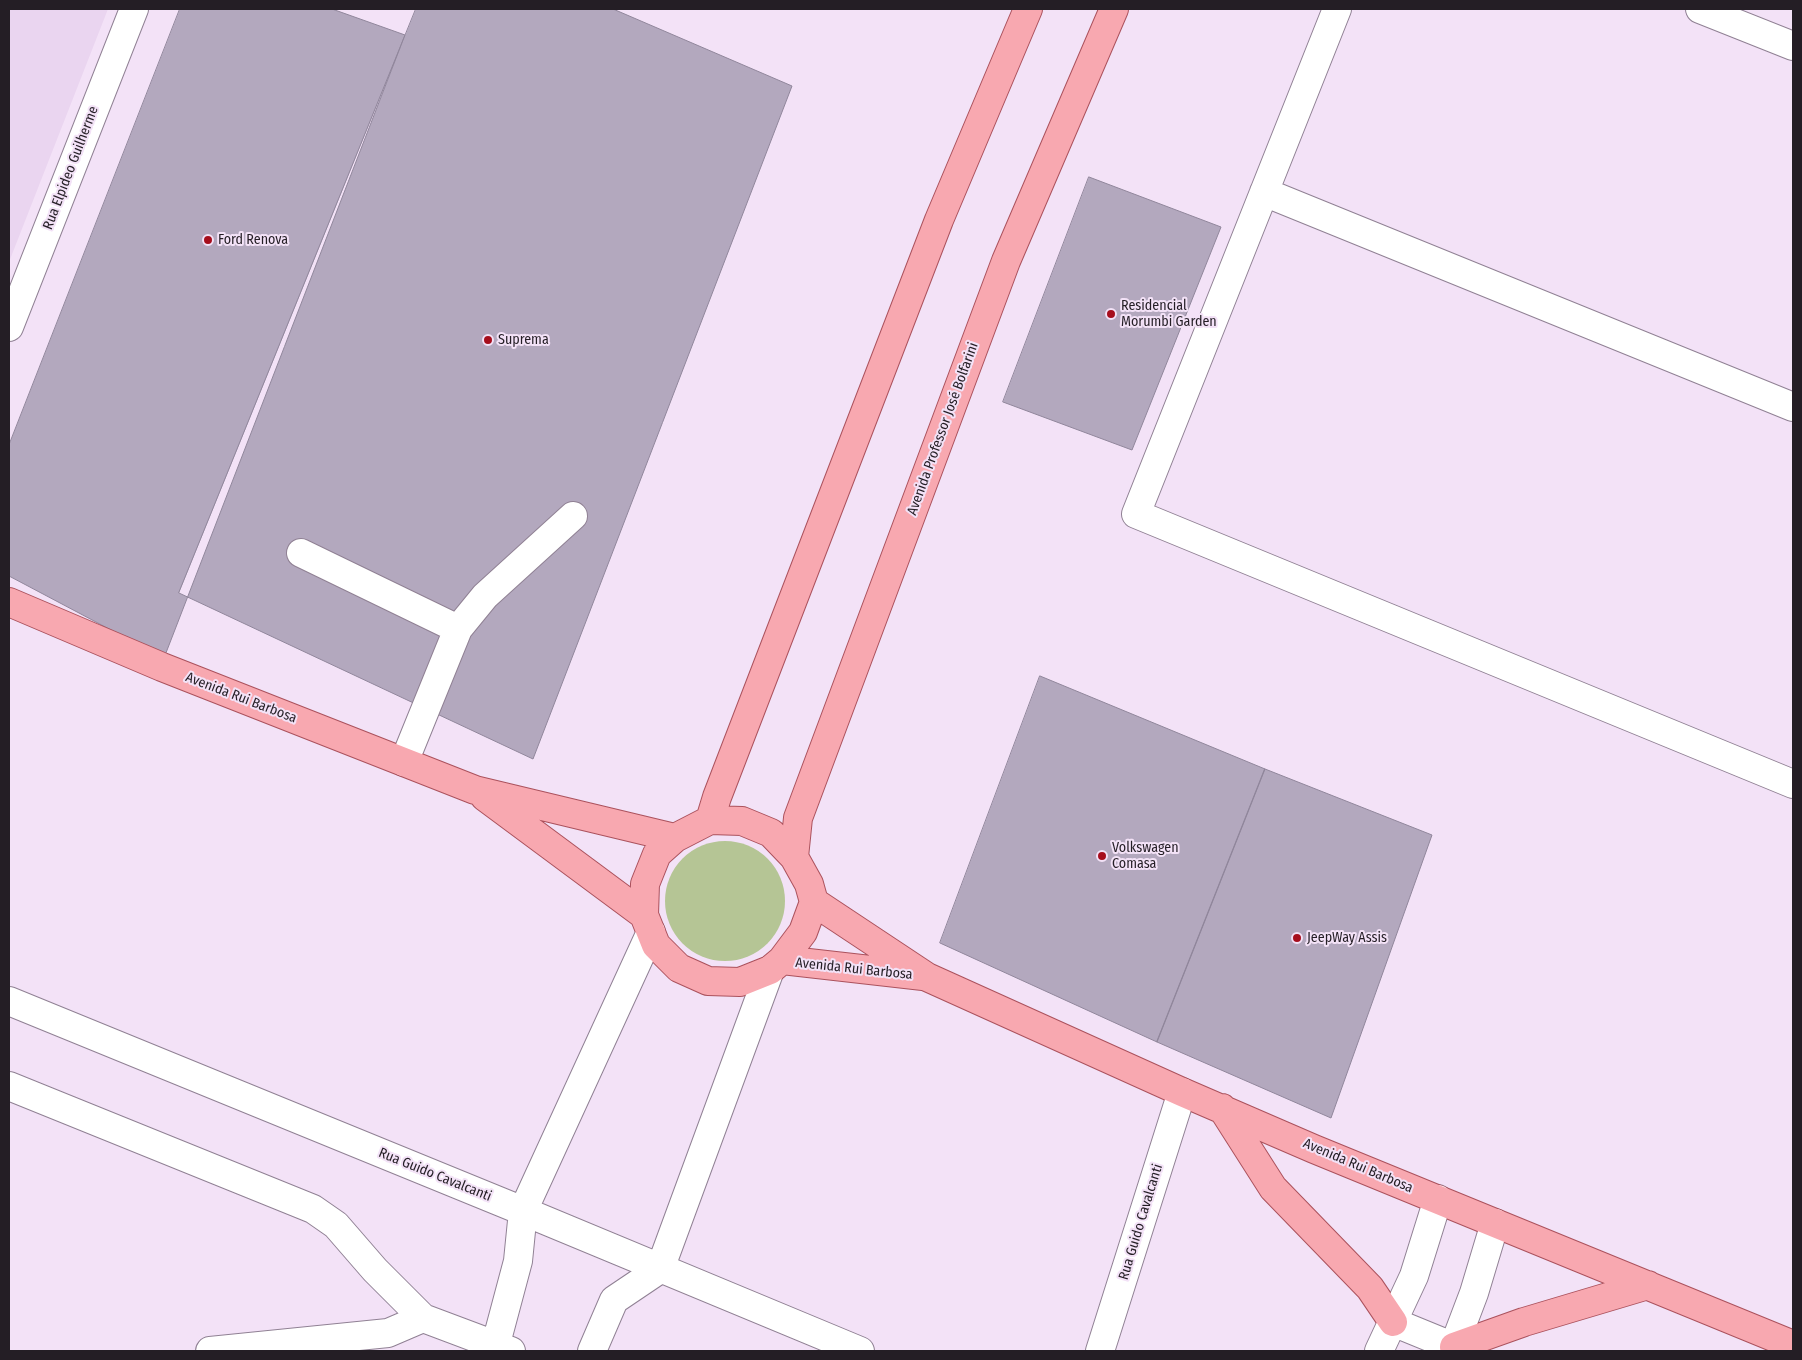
<!DOCTYPE html>
<html>
<head>
<meta charset="utf-8">
<style>
	body { margin:0 }
	#map { position:relative; width:1802px; height:1360px; overflow:hidden; background:#f3e2f7; font-family:"Fira Sans Condensed",sans-serif }
	canvas { display:block }
	.frame { position:absolute; inset:0; border:10px solid #241e25; pointer-events:none }
</style>
</head>
<body>
<div id="map">
<canvas width="1802" height="1360"></canvas>
<div class="frame"></div>
</div>
<script>
const ctx = document.querySelector('canvas').getContext('2d');
ctx.lineJoin = 'round';
function fillPath(path, color) {
  ctx.fillStyle = color;
  ctx.fill(path, 'evenodd');
}
function strokePath(path, color, width, dash) {
  ctx.strokeStyle = color;
  ctx.lineWidth = width;
  ctx.lineCap = dash ? 'butt' : 'round';
  ctx.setLineDash(dash || []);
  ctx.stroke(path);
}
function label(font, color, halo, rows, align = 'center') {
  ctx.font = font + ' "Fira Sans Condensed",sans-serif';
  ctx.lineWidth = 4;
  ctx.setLineDash([]);
  ctx.textBaseline = 'middle';
  ctx.strokeStyle = halo;
  ctx.fillStyle = color;
  for (const [text, x, y, turn = 0] of rows) {
    ctx.save();
    ctx.translate(x, y);
    ctx.rotate((+turn || 0) * Math.PI / 180);
    ctx.textAlign = isNaN(turn) ? turn : align;
    if (halo) ctx.strokeText(text, 0, 0);
    ctx.fillText(text, 0, 0);
    ctx.restore();
  }
}
fillPath(new Path2D(`
	M 9,9 L 108,9 L 9,262 Z`), '#ead5f0');
fillPath(new Path2D(`
	M665 901a60 60 0 1 1 120 0a60 60 0 1 1-120 0Z`), '#b5c595');
const building = new Path2D(`
	M 180,9 L 332,9 L 405,35 L 164,658 L 9,576 L 9,445 Z
	M 416,9 L 613,9 L 792,86 L 533,759 L 179,593 Z
	M 1089,177 L 1221,227 L 1132,450 L 1003,402 Z
	M 1040,676 L 1265,769 L 1157,1042 L 940,943 Z
	M 1265,769 L 1432,835 L 1331,1118 L 1157,1042 Z`);
fillPath(building, '#b3a8be');
strokePath(building, '#90869b', 1);
const minor = new Path2D(`
	M 1337,9 L 1136,514 L 1793,784
	M 1700,9 L 1793,46
	M 1264,192 L 1793,407
	M 9,327 L 134,9
	M 301,553 L 458,629 L 404,762
	M 458,629 L 485,596 L 573,516
	M 9,1001 L 523,1211 L 860,1351
	M 9,1086 L 313,1209 L 336,1225 L 375,1270 L 423,1318
	M 1393,1322 L 1454,1347
	M 210,1351 L 388,1333 L 423,1318 L 511,1351
	M 494,1351 L 518,1261 L 523,1211 L 651,932
	M 592,1351 L 614,1300 L 660,1269 L 770,970
	M 1100,1351 L 1182,1092
	M 1379,1351 L 1414,1276 L 1438,1199
	M 1452,1351 L 1474,1293 L 1495,1223`);
const major = new Path2D(`
	M 9,602 L 162,667 L 475,790 L 675,838
	M 485,797 L 644,915
	M 710,820 L 717,797 L 939,220 L 1028,9
	M 710,820 L 742,821 L 771,833 L 794,857 L 809,884 L 814,902 L 803,932 L 782,960 L 770,970 L 740,982 L 708,981 L 679,968 L 656,945 L 644,915 L 645,884 L 657,854 L 675,838 Z
	M 794,857 L 798,818 L 1006,261 L 1114,9
	M 814,902 L 927,977 L 1182,1092 L 1314,1149 L 1793,1345
	M 782,960 L 923,976
	M 1222,1108 L 1273,1188 L 1370,1288 L 1393,1322
	M 1454,1347 L 1524,1322 L 1648,1285`);
strokePath(minor, '#908194', 30);
strokePath(major, '#ab525d', 30);
strokePath(minor, '#fff', 28);
strokePath(major, '#f8a8b0', 28);
for (const [x, y, r, color] of [
	[208,240,5,"#a60e1d"],
	[1111,314,5,"#a60e1d"],
	[488,340,5,"#a60e1d"],
	[1102,856,5,"#a60e1d"],
	[1297,938,5,"#a60e1d"]
]) {
  const dot = new Path2D();
  dot.arc(x, y, r, 0, 2 * Math.PI);
  ctx.fillStyle = color;
  ctx.fill(dot);
  strokePath(dot, '#f3e2f7', 2);
}
label('14px', '#241e25', '#f3e2f7', [
	["Rua Elpideo Guilherme",71,168,-69],
	["Avenida Professor José Bolfarini",943,429,-70],
	["Avenida Rui Barbosa",241,698,21],
	["Avenida Rui Barbosa",854,969,6],
	["Avenida Rui Barbosa",1358,1166,23],
	["Rua Guido Cavalcanti",435,1175,22],
	["Rua Guido Cavalcanti",1141,1222,-73]
]);
label('14px', '#241e25', '#f3e2f7', [
	["Ford Renova",218,240],
	["Residencial",1121,306],
	["Morumbi Garden",1121,322],
	["Suprema",498,340],
	["Volkswagen",1112,848],
	["Comasa",1112,864],
	["JeepWay Assis",1307,938]
], 'left');
</script>
</body>
</html>
